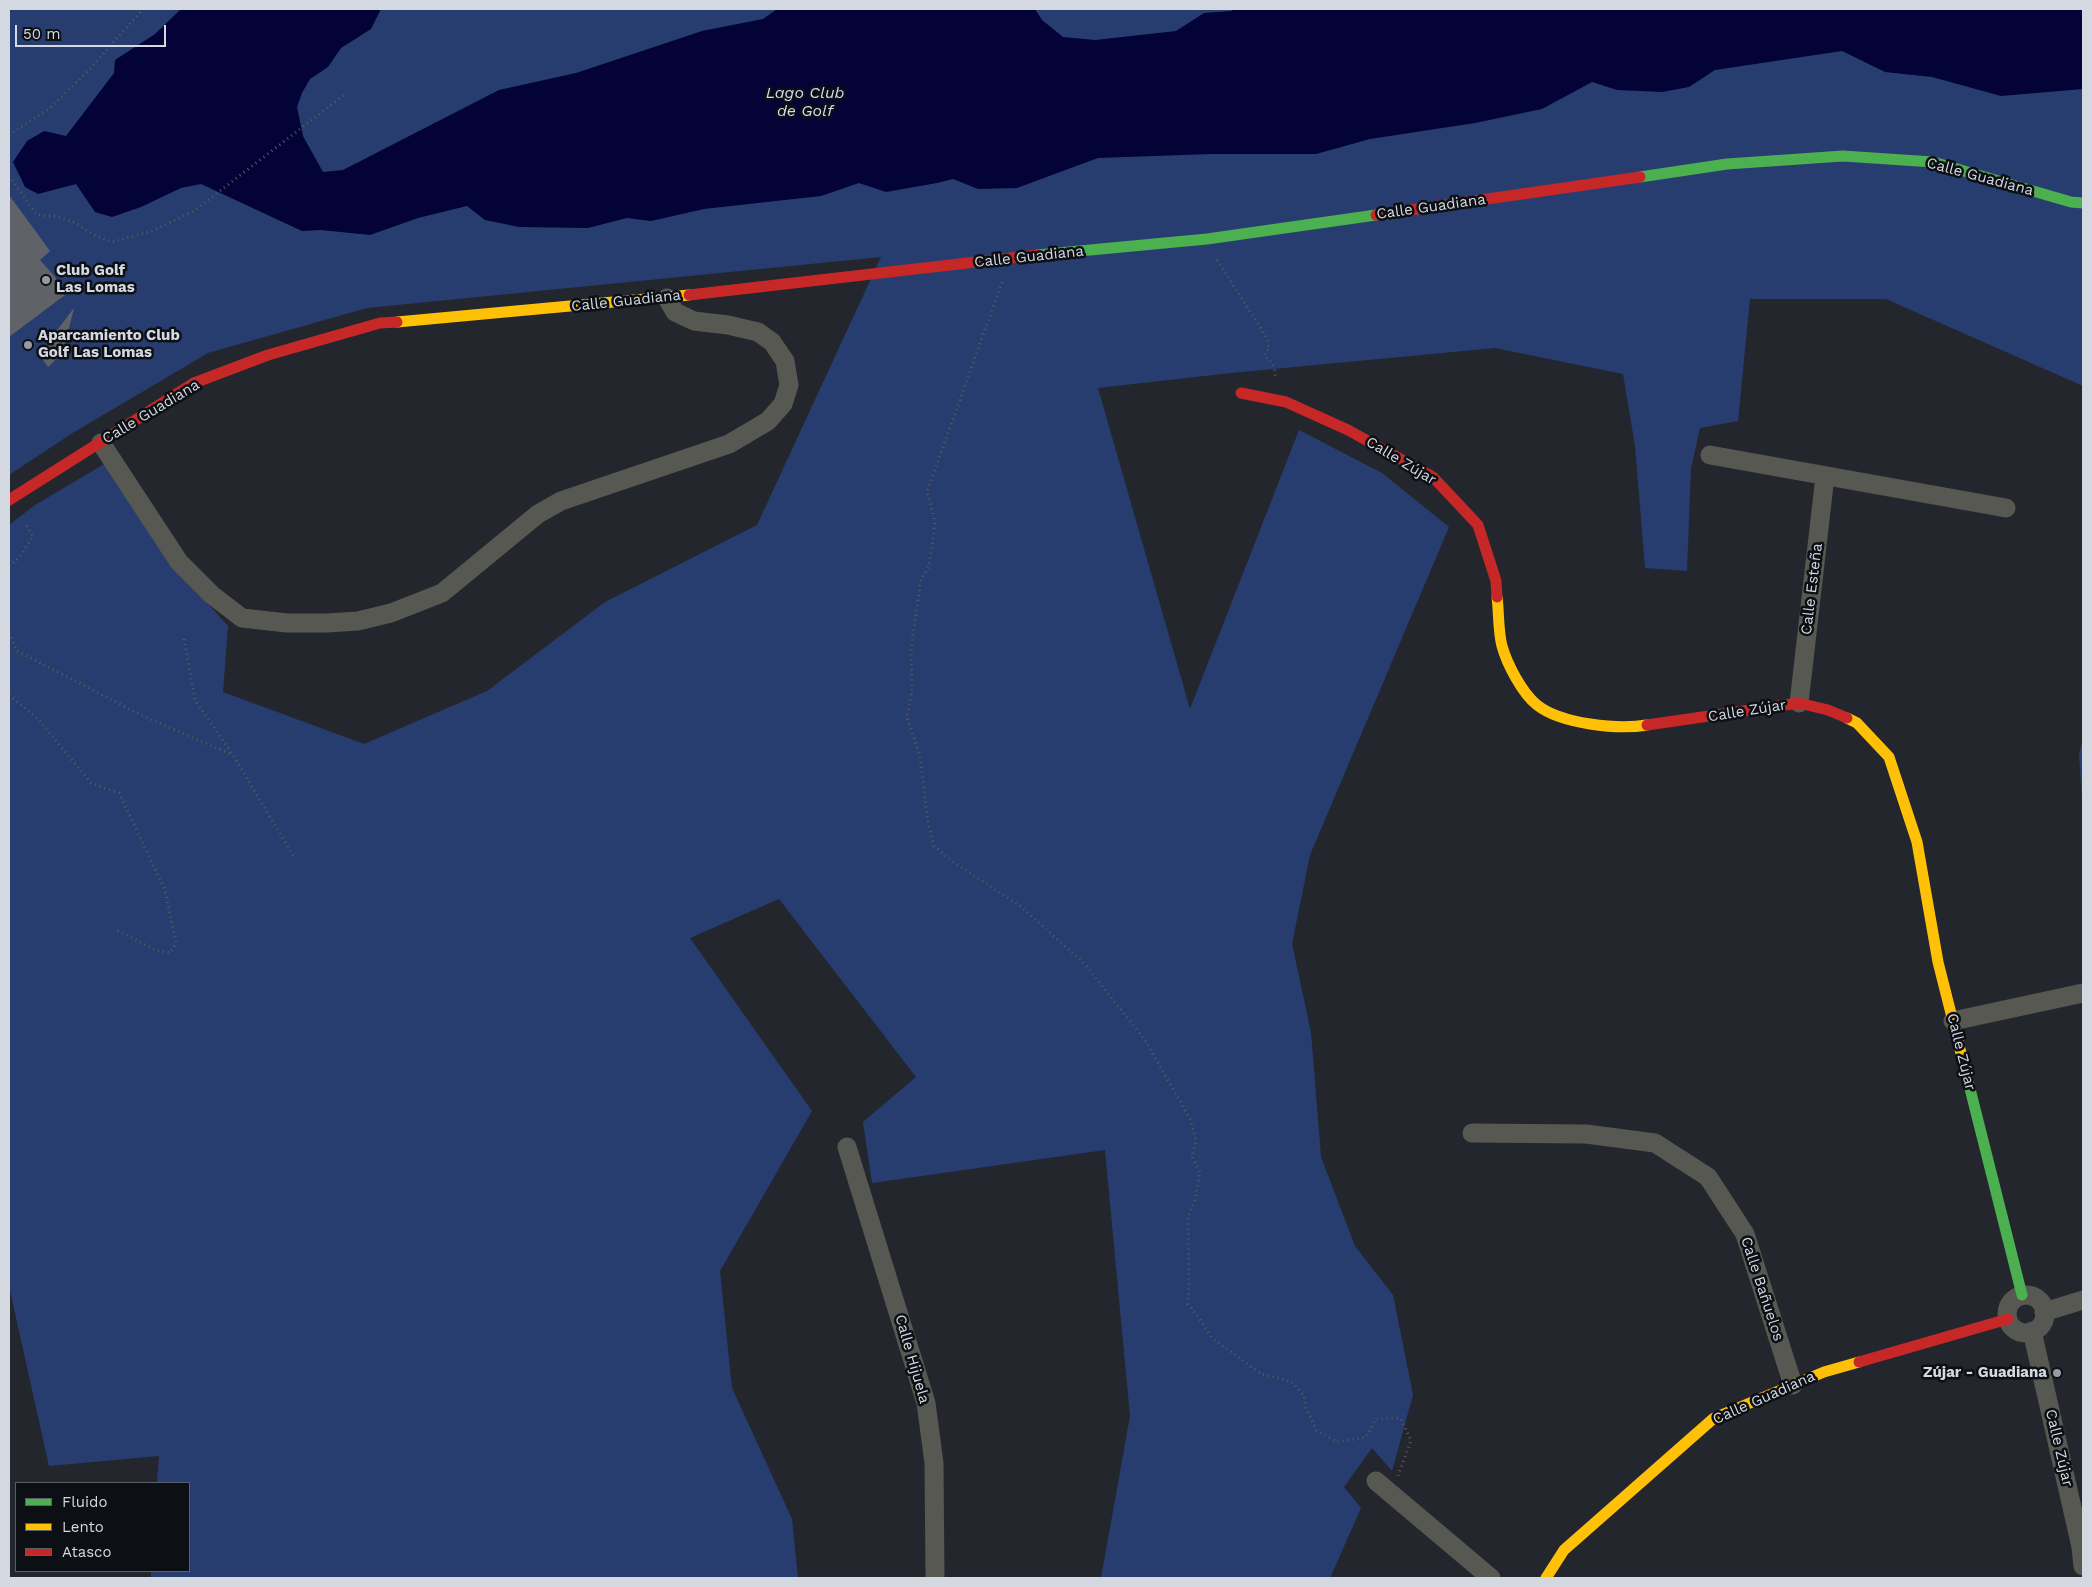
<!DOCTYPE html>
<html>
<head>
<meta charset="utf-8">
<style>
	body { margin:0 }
	#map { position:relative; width:2092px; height:1587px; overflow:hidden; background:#24262d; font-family:"Work Sans",sans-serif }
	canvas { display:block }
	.frame { position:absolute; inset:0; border:10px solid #d4d8e0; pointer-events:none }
	.legend { position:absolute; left:15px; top:1482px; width:175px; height:90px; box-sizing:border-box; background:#0c0f14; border:1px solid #5c5f66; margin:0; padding:6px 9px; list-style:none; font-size:15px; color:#d4d8e0 }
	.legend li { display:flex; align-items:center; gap:10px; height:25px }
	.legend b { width:25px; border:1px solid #5c5f66 }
	.scale { position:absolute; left:15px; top:25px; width:151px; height:22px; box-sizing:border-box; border:2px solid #d4d8e0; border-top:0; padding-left:6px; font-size:15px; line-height:18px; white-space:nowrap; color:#d4d8e0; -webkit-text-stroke:4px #0c0f14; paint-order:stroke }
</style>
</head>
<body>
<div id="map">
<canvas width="2092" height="1587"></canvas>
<div class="frame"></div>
<ul class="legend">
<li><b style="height:6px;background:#4caf50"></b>Fluido</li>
<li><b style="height:6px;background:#ffc107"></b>Lento</li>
<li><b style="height:6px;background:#c62828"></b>Atasco</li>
</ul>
<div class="scale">50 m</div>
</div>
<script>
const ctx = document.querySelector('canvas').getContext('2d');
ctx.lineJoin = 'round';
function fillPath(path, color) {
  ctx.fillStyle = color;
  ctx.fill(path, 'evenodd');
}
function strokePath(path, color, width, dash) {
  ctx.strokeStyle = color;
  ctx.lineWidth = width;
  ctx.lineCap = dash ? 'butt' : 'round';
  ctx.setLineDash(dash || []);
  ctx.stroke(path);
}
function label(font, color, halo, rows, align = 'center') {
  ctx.font = font + ' "Work Sans",sans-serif';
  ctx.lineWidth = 5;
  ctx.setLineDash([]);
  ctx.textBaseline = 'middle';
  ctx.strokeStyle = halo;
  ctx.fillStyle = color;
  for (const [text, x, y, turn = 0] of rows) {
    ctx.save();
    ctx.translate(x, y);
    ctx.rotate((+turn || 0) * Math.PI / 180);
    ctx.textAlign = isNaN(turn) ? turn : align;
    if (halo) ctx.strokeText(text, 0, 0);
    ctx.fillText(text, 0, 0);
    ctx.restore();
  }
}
fillPath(new Path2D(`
	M 9,9 L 2083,9 L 2083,386 L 1886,299 L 1750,299 L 1738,421 L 1700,428 L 1691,468 L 1687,571 L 1645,568 L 1635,446 L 1623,374 L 1495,348 L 1231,373 L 1098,388 L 1190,709 L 1299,430 L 1382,473 L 1449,527 L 1310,855 L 1292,944 L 1311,1032 L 1321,1157 L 1355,1246 L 1393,1295 L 1413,1395 L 1392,1471 L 1372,1448 L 1344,1487 L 1361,1508 L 1330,1578 L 1101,1578 L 1130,1416 L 1105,1150 L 872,1183 L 863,1122 L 916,1077 L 779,899 L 690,938 L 812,1111 L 720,1271 L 732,1388 L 792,1519 L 798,1578 L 151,1578 L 151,1571 L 189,1571 L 189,1483 L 157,1483 L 159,1456 L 49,1466 L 9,1286 L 9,525 L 35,505 L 111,460 L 175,567 L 228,626 L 223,692 L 364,744 L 487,691 L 605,602 L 757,525 L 881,257 L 367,308 L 208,353 L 71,434 L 9,475 Z
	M 2083,737 L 2083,815 L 2079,755 Z`), '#273d70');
fillPath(new Path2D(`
	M 181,9 L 381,9 L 371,29 L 341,48 L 328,67 L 310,79 L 302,93 L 297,107 L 303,136 L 323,172 L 343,170 L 499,90 L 576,73 L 702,31 L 763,19 L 777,9 L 1035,9 L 1042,20 L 1063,37 L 1095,40 L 1176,31 L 1204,13 L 1231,11 L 1236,9 L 2083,9 L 2083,89 L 2001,96 L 1932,77 L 1885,72 L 1842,51 L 1715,70 L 1689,87 L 1662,92 L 1617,90 L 1592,82 L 1542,109 L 1475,123 L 1370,139 L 1316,154 L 1211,154 L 1098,158 L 1017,188 L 978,189 L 953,179 L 937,183 L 886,192 L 859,183 L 821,196 L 704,209 L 651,221 L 627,218 L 588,228 L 519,227 L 485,220 L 467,206 L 418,218 L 370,235 L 321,230 L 302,231 L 201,184 L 181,188 L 141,207 L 112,217 L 95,212 L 76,184 L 38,194 L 25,187 L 13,162 L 27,141 L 44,131 L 66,136 L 114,73 L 115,60 L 155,34 Z`), '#030337');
fillPath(new Path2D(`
	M 9,195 L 50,251 L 40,260 L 55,277 L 65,295 L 9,337 Z
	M 74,308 L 63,352 L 48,367 L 39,354 Z`), '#606268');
strokePath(new Path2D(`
	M 9,135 L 50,108 L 89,70 L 143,9
	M 9,176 L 37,215 L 53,216 L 72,221 L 96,236 L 112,242 L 152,231 L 194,211 L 344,95
	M 1217,260 L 1267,338 L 1269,349 L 1265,352 L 1265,357 C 1273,362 1276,369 1275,378
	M 1002,282 L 927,492 L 935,521 L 929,567 L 921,579 L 911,650 L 912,691 L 907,717 L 920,756 L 928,823 L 934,846 L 952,861 L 1020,906 L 1084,963 L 1145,1040 L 1190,1119 L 1196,1140 L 1192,1157 L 1200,1172 L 1195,1200 L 1188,1216 L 1189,1280 L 1188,1304 L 1199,1318 L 1212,1338 L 1261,1374 L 1291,1381 L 1304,1396 L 1306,1409 L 1312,1420 L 1316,1430 L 1337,1442 L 1366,1437 L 1376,1419 L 1400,1418 L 1411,1440 L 1398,1476
	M 9,566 L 19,558 L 33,536 L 26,525
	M 9,633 L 17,651 L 147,718 L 233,755
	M 184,639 L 195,700 L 233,755 L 294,857
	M 9,695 L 38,719 L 91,783 L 119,793 L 165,890 L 176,943 L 170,953 L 155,950 L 117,930`), '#595b58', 3, [1, 4]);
strokePath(new Path2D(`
	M 101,443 L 179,562 L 212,595 L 242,618 L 287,623 L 327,623 L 358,621 L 391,613 L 442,593 L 538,514 L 561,501 L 729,444 L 768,421 L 783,404 L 789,385 L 785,361 L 772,342 L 758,332 L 728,325 L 694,321 L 675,312 L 667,298
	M 1710,455 L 2006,508
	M 1799,703 L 1825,476
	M 1953,1021 L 2083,993
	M 1472,1133 L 1586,1134 L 1655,1143 L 1708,1177 L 1745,1234 L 1793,1385
	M 847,1147 L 926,1403 L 934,1463 L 935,1578
	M2007 1314a19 19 0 1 1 38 0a19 19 0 1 1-38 0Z
	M 2044,1312 L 2083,1300
	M 2032,1331 L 2081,1547 L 2083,1566
	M 1376,1481 L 1491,1578`), '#575851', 19);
strokePath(new Path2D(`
	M 1640,177 L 1727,164 L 1843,156 L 1933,162 L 2071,202 L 2083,203
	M 1037,255 L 1207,239 L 1376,215
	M 1961,1053 L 2022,1295`), '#4caf50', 11);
strokePath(new Path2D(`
	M 397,322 L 689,295
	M 1497,597 C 1499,612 1498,631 1502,646 C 1507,664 1522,693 1537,705 C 1561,724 1618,730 1647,725
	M 1847,718 L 1857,723 L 1889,757 L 1917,842 L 1938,962 L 1961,1053
	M 1546,1578 L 1564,1550 L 1714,1418 L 1824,1372 L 1859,1362`), '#ffc107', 11);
strokePath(new Path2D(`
	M 1376,215 L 1640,177
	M 689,295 L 1037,255
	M 1241,393 L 1286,402 L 1348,430 L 1433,477 L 1478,525 L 1496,581 L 1497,597
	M 9,500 L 194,383 L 268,355 L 380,323 L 397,322
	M 1647,725 L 1799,703 L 1828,710 L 1847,718
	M 1859,1362 L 2008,1319`), '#c62828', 11);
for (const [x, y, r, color] of [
	[46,280,5,"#969aa1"],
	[28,345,5,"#969aa1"],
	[2057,1373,5,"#969aa1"]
]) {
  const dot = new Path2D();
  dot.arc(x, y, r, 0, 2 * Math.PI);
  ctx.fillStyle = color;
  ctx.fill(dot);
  strokePath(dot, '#0c0f14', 2);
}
label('15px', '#d4d8e0', '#0c0f14', [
	["Calle Guadiana",1980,177,15],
	["Calle Guadiana",1431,207,-8],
	["Calle Guadiana",1029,257,-6],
	["Calle Guadiana",626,301,-6],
	["Calle Guadiana",151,412,-31],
	["Calle Zújar",1401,461,31],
	["Calle Esteña",1812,589,-83],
	["Calle Zújar",1747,711,-9],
	["Calle Zújar",1961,1052,76],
	["Calle Bañuelos",1762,1289,72],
	["Calle Hijuela",912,1359,74],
	["Calle Guadiana",1764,1398,-24],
	["Calle Zújar",2059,1448,77]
]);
label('bold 15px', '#d4d8e0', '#0c0f14', [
	["Club Golf",56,271],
	["Las Lomas",56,288],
	["Aparcamiento Club",38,336],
	["Golf Las Lomas",38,353],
	["Zújar - Guadiana",2047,1373,"right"]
], 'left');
label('italic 16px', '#d3ddf0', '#0c0f14', [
	["Lago Club",805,93],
	["de Golf",805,111]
]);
</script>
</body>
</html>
